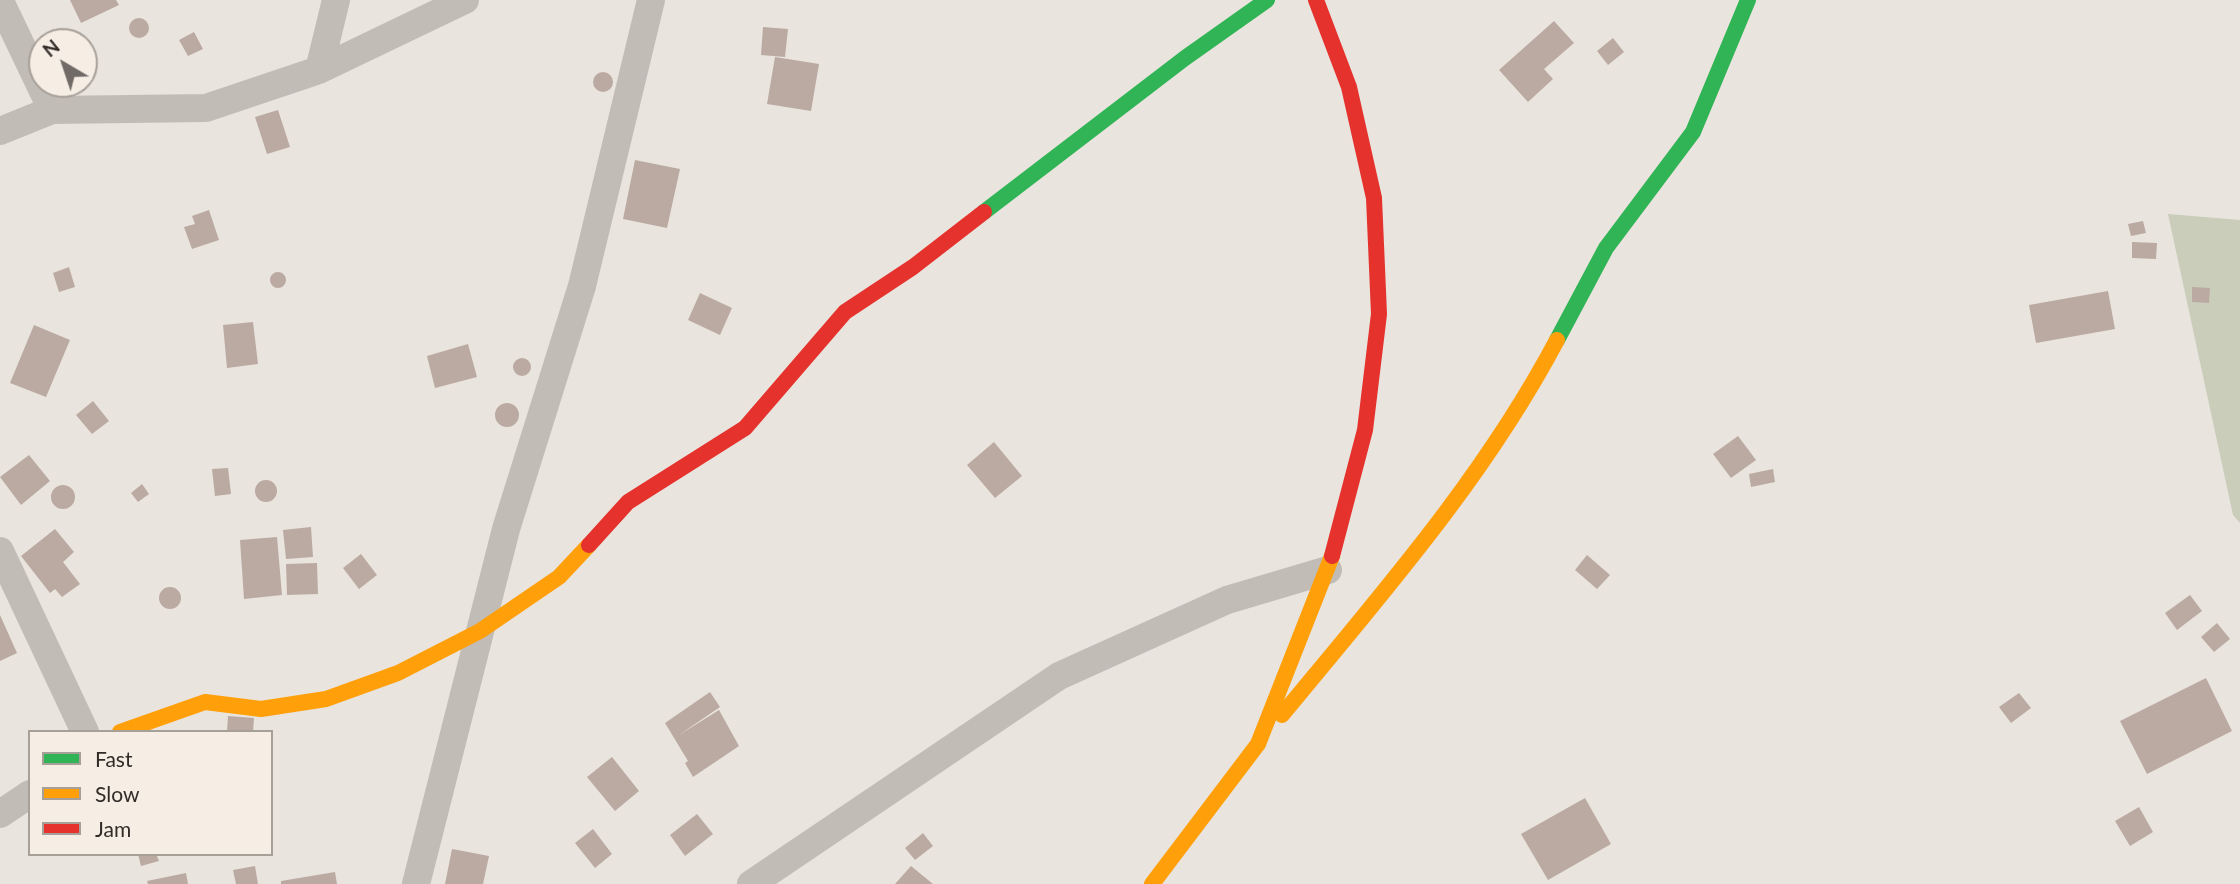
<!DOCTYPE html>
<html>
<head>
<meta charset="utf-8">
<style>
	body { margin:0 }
	#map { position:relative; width:2240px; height:884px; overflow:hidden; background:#e9e4de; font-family:Lato,sans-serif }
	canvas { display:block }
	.legend { position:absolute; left:28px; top:730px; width:245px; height:126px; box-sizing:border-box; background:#f6eee5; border:2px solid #a7a099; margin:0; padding:9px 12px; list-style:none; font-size:21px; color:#312a27 }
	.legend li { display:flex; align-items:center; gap:14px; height:35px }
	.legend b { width:35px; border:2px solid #a7a099 }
	.north { position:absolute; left:28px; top:28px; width:70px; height:70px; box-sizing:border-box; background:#f6eee5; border:2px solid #a7a099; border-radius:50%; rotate:321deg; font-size:19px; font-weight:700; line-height:28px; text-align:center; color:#312a27 }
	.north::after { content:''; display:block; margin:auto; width:24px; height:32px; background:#716b67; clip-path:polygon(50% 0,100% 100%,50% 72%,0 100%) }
</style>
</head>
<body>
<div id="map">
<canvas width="2240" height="884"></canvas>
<ul class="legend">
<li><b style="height:9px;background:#30b455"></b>Fast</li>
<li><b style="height:9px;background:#ff9f0a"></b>Slow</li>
<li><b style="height:9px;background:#e5322d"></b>Jam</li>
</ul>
<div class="north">N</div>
</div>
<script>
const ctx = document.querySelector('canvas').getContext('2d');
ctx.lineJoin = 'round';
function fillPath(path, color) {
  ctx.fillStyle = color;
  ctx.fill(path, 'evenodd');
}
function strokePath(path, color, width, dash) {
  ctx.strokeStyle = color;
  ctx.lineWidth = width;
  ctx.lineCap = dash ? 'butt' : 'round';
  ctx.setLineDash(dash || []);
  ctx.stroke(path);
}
fillPath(new Path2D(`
	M 2168,214 L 2240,220 L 2240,523 L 2233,515 Z`), '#c9cdba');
fillPath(new Path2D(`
	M 70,0 L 116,0 L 119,5 L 81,23 Z
	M129 28a10 10 0 1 1 20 0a10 10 0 1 1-20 0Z
	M 1554,21 L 1574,43 L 1544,69 L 1553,79 L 1528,102 L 1499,70 Z
	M 763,27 L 788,29 L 785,57 L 761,55 Z
	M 194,32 L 203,49 L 188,56 L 179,40 Z
	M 1613,38 L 1624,52 L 1608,65 L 1597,51 Z
	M 775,57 L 819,64 L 811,111 L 767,104 Z
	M593 82a10 10 0 1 1 20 0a10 10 0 1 1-20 0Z
	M 278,110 L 290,147 L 267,154 L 255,117 Z
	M 635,160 L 680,169 L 667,228 L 623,219 Z
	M 209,210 L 219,240 L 192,249 L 184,227 L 195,224 L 192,216 Z
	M 2143,221 L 2146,233 L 2131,236 L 2128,224 Z
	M 2132,242 L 2157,243 L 2156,259 L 2132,258 Z
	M 69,267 L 75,287 L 59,292 L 53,273 Z
	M270 280a8 8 0 1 1 16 0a8 8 0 1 1-16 0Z
	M 2192,287 L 2210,288 L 2209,303 L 2192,302 Z
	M 2108,291 L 2115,329 L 2036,343 L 2029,305 Z
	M 700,293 L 732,308 L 720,335 L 688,320 Z
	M 253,322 L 258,364 L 227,368 L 223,325 Z
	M 34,325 L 70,340 L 46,397 L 10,383 Z
	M 468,344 L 477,377 L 435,388 L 427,356 Z
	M513 367a9 9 0 1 1 18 0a9 9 0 1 1-18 0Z
	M 93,401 L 109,421 L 92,434 L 76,415 Z
	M495 415a12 12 0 1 1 24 0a12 12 0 1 1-24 0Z
	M 1738,436 L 1756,460 L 1731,478 L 1713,454 Z
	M 994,442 L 1022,476 L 995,498 L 967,465 Z
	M 29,455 L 50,481 L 21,505 L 0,477 Z
	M 228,468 L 231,494 L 215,496 L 212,469 Z
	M 1773,469 L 1775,482 L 1751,487 L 1749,474 Z
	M255 491a11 11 0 1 1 22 0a11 11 0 1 1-22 0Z
	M 142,484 L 149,494 L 138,502 L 131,493 Z
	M51 497a12 12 0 1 1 24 0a12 12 0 1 1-24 0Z
	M 311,527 L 313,557 L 286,559 L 283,530 Z
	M 55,529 L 74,552 L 63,562 L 80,584 L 62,597 L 55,589 L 50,593 L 21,556 Z
	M 277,537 L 282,595 L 244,599 L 240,540 Z
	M 361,554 L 377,575 L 359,589 L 343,568 Z
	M 1587,555 L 1610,575 L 1597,589 L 1575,570 Z
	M 317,563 L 318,594 L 287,595 L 286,564 Z
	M159 598a11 11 0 1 1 22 0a11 11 0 1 1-22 0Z
	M 2190,595 L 2202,611 L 2177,630 L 2165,613 Z
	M 0,615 L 17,653 L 0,661 Z
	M 2217,623 L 2230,639 L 2214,652 L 2201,637 Z
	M 2206,678 L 2232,731 L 2147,774 L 2120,721 Z
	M 710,692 L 720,707 L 679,735 L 719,710 L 739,746 L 693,777 L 685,763 L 688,761 L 665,723 Z
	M 2019,693 L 2031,708 L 2011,723 L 1999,707 Z
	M 228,716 L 254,718 L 253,732 L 227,732 Z
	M 612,757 L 639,791 L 615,811 L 587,777 Z
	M 1585,798 L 1611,844 L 1548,880 L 1521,834 Z
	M 2139,807 L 2153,832 L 2130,846 L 2115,821 Z
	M 697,814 L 713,834 L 685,856 L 670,835 Z
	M 593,829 L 612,854 L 595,868 L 575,843 Z
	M 923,833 L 933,846 L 915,860 L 905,848 Z
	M 452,849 L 489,856 L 483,884 L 445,884 Z
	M 138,854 L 156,854 L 159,861 L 141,866 Z
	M 255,866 L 258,884 L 236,884 L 233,870 Z
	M 911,866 L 933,884 L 895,884 Z
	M 335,872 L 337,884 L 281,884 L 281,881 Z
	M 186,873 L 188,884 L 148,884 L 147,881 Z`), '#bbaaa2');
strokePath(new Path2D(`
	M 0,1 L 52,110
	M 319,70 L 336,0
	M 0,131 L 52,110 L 206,108 L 319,70 L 465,0
	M 0,551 L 85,732
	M 0,814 L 30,794
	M 416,884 L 506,529 L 582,286 L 651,0
	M 751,884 L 1059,676 L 1227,600 L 1328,570`), '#c2bcb7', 28);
strokePath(new Path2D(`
	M 984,212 L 1185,58 L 1267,0
	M 1557,340 L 1606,248 L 1693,132 L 1748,0`), '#30b455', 16);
strokePath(new Path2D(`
	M 1282,715 C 1380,596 1484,478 1557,340
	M 120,732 L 205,702 L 261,709 L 326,699 L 398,673 L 480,631 L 559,577 L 589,545
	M 1152,884 L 1258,744 L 1332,556`), '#ff9f0a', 16);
strokePath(new Path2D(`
	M 1316,0 L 1349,87 L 1374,198 L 1379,314 L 1365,430 L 1332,556
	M 589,545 L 628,502 L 745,428 L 845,312 L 913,267 L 984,212`), '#e5322d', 16);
</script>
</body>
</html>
